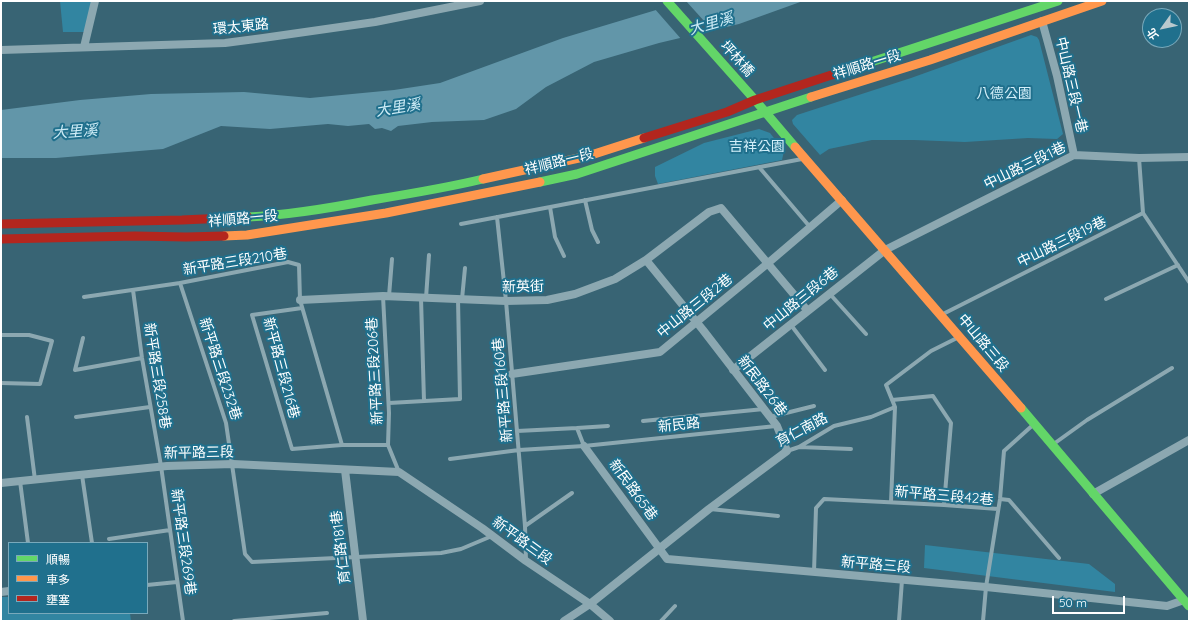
<!DOCTYPE html>
<html>
<head>
<meta charset="utf-8">
<style>
	body { margin:0 }
	#map { position:relative; width:1190px; height:622px; overflow:hidden; background:#386474; font-family:Quicksand,"Noto Sans TC",sans-serif }
	canvas { display:block }
	.frame { position:absolute; inset:0; border:2px solid #fff; pointer-events:none }
	.legend { position:absolute; left:8px; top:542px; width:140px; height:72px; box-sizing:border-box; background:#20708d; border:1px solid #79a9bb; margin:0; padding:5px 7px; list-style:none; font-size:12px; color:#fff }
	.legend li { display:flex; align-items:center; gap:8px; height:20px }
	.legend b { width:20px; border:1px solid #79a9bb }
	.north { position:absolute; left:1142px; top:8px; width:40px; height:40px; box-sizing:border-box; background:#20708d; border:1px solid #79a9bb; border-radius:50%; rotate:237deg; font-size:11px; font-weight:700; line-height:16px; text-align:center; color:#fff }
	.north::after { content:''; display:block; margin:auto; width:14px; height:18px; background:#b9c9ce; clip-path:polygon(50% 0,100% 100%,50% 72%,0 100%) }
	.scale { position:absolute; left:1052px; top:596px; width:73px; height:18px; box-sizing:border-box; border:2px solid #fff; border-top:0; padding-left:5px; font-size:12px; line-height:14px; white-space:nowrap; color:#fff; -webkit-text-stroke:3px #20708d; paint-order:stroke }
</style>
</head>
<body>
<div id="map">
<canvas width="1190" height="622"></canvas>
<div class="frame"></div>
<ul class="legend">
<li><b style="height:5px;background:#63d668"></b>順暢</li>
<li><b style="height:5px;background:#ff974d"></b>車多</li>
<li><b style="height:5px;background:#b3261e"></b>壅塞</li>
</ul>
<div class="north">北</div>
<div class="scale">50 m</div>
</div>
<script>
const ctx = document.querySelector('canvas').getContext('2d');
ctx.lineJoin = 'round';
function fillPath(path, color) {
  ctx.fillStyle = color;
  ctx.fill(path, 'evenodd');
}
function strokePath(path, color, width, dash) {
  ctx.strokeStyle = color;
  ctx.lineWidth = width;
  ctx.lineCap = dash ? 'butt' : 'round';
  ctx.setLineDash(dash || []);
  ctx.stroke(path);
}
function label(font, color, halo, rows, align = 'center') {
  ctx.font = font + ' Quicksand,"Noto Sans TC",sans-serif';
  ctx.lineWidth = 4;
  ctx.setLineDash([]);
  ctx.textBaseline = 'middle';
  ctx.strokeStyle = halo;
  ctx.fillStyle = color;
  for (const [text, x, y, turn = 0] of rows) {
    ctx.save();
    ctx.translate(x, y);
    ctx.rotate((+turn || 0) * Math.PI / 180);
    ctx.textAlign = isNaN(turn) ? turn : align;
    if (halo) ctx.strokeText(text, 0, 0);
    ctx.fillText(text, 0, 0);
    ctx.restore();
  }
}
fillPath(new Path2D(`
	M 60,1 L 95,1 L 88,32 L 63,32 Z
	M 1031,35 L 1037,37 L 1039,40 L 1063,134 L 1057,139 L 1028,138 L 965,142 L 914,140 L 872,140 L 829,149 L 820,155 L 793,124 L 792,120 L 797,115 L 911,78 Z
	M 759,129 L 770,133 L 784,151 L 782,160 L 658,184 L 655,176 L 655,167 L 704,143 Z
	M 925,545 L 1089,564 L 1115,584 L 1115,592 L 924,568 Z
	M 1,597 L 9,597 L 9,613 L 130,613 L 131,621 L 1,621 Z`), '#3285a1');
fillPath(new Path2D(`
	M 686,1 L 803,1 L 739,24 L 659,43 L 594,62 L 546,87 L 516,109 L 484,120 L 432,122 L 398,126 L 391,131 L 382,128 L 375,129 L 369,124 L 348,126 L 328,124 L 270,129 L 221,126 L 163,149 L 56,158 L 1,158 L 1,110 L 80,100 L 151,94 L 244,92 L 310,98 L 394,90 L 440,83 L 563,38 Z`), '#6296a9');
fillPath(new Path2D(`
	M 679,1 L 686,1 L 714,32 L 682,40 L 654,8 Z`), '#386474');
strokePath(new Path2D(`
	M 759,167 L 810,227
	M 585,200 L 592,230 L 598,242
	M 550,207 L 555,237 L 564,256
	M 1143,213 L 1189,282
	M 497,217 L 506,301 L 525,526 L 526,561
	M 461,224 L 802,159
	M 180,283 L 226,423 L 245,554 L 252,562 L 441,553 L 461,549 L 492,536
	M 133,290 L 142,358 L 161,466 L 183,621
	M 829,293 L 866,334
	M 383,296 L 389,413 L 388,445
	M 389,296 L 392,259
	M 84,297 L 180,283 L 288,262 L 299,265 L 300,300 L 342,445
	M 421,298 L 424,401
	M 426,298 L 429,255
	M 462,299 L 465,268
	M 1106,299 L 1178,265
	M 302,308 L 252,315 L 292,449 L 342,445 L 388,445 L 399,472
	M 943,314 L 1143,213 L 1139,158
	M 791,325 L 825,370
	M 1,335 L 29,335 L 52,341 L 40,384 L 1,383
	M 83,338 L 75,370 L 142,358
	M 892,400 L 933,396 L 951,423 L 944,505
	M 389,403 L 460,399 L 458,299
	M 27,417 L 35,480
	M 76,417 L 150,407
	M 770,417 L 814,406
	M 643,421 L 764,409
	M 577,428 L 608,426
	M 517,431 L 577,428 L 584,446
	M 1055,443 L 1087,420 L 1172,368
	M 799,447 L 851,449
	M 787,451 L 799,447 L 834,426 L 871,417 L 895,407 L 886,385 L 931,351 L 957,338
	M 450,459 L 519,450 L 584,446 L 776,426
	M 82,475 L 92,543
	M 20,481 L 28,543
	M 1000,499 L 1009,500 L 1059,558
	M 891,502 L 895,407
	M 710,509 L 778,516
	M 525,526 L 572,493
	M 109,539 L 170,530
	M 814,572 L 816,508 L 824,499 L 944,505 L 998,509
	M 147,585 L 177,582
	M 234,621 L 327,613
	M 661,621 L 675,606
	M 899,621 L 902,580
	M 983,621 L 986,587 L 1000,499 L 1004,451 L 1034,424`), '#8ca8b1', 4);
strokePath(new Path2D(`
	M 1042,21 L 1057,76 L 1074,155
	M 84,47 L 95,1
	M 1,50 L 225,43 L 263,38 L 375,22 L 480,1
	M 300,300 L 383,296 L 506,301 L 547,300 L 575,294 L 615,279 L 646,260 L 709,212 L 721,208 L 807,310
	M 733,370 L 885,250 L 1074,155 L 1139,158 L 1189,157
	M 512,374 L 660,352 L 767,264 L 842,200
	M 584,446 L 667,559 L 986,587 L 1167,606 L 1184,600
	M 345,470 L 363,621
	M 1,483 L 167,466 L 233,464 L 399,472 L 482,528 L 526,561 L 590,604 L 610,621
	M 1093,494 L 1189,440
	M 1,592 L 9,591
	M 564,621 L 590,604 L 709,509 L 787,451 L 777,426 L 703,330 L 646,260`), '#8ca8b1', 8);
strokePath(new Path2D(`
	M 667,1 L 755,100 L 795,147
	M 862,65 L 1058,1
	M 540,182 L 577,174 L 811,97
	M 248,217 C 289,215 331,208 372,200 C 409,194 446,188 483,179
	M 1021,408 L 1189,606`), '#63d668', 9);
strokePath(new Path2D(`
	M 811,97 L 930,60 L 1102,1
	M 795,147 L 1021,408
	M 483,179 L 588,156 L 644,138
	M 224,236 L 247,235 L 386,213 L 540,182`), '#ff974d', 9);
strokePath(new Path2D(`
	M 644,138 L 727,112 L 755,100 L 862,65
	M 1,224 L 182,220 L 248,217
	M 1,239 L 135,236 L 186,237 L 224,236`), '#b3261e', 9);
label('14px', '#fff', '#20708d', [
	["環太東路",241,27,-6],
	["坪林橋",737,59,48],
	["祥順路一段",867,65,-17],
	["中山路三段一巷",1071,85,77],
	["祥順路一段",559,162,-14],
	["中山路三段1巷",1025,166,-26],
	["祥順路一段",243,219,-5],
	["中山路三段19巷",1062,242,-26],
	["新平路三段210巷",235,262,-9],
	["新英街",523,287,-1],
	["中山路三段6巷",801,299,-39],
	["中山路三段2巷",695,306,-39],
	["中山路三段",983,343,50],
	["新平路三段216巷",281,368,75],
	["新平路三段232巷",220,369,72],
	["新平路三段206巷",375,371,-93],
	["新平路三段258巷",157,376,81],
	["新民路26巷",762,386,53],
	["新平路三段160巷",503,390,-95],
	["新民路",679,425,-6],
	["育仁南路",802,430,-28],
	["新平路三段",199,453,-1],
	["新民路65巷",633,490,54],
	["新平路三段42巷",944,496,5],
	["新平路三段",522,541,36],
	["新平路三段269巷",183,542,82],
	["育仁路181巷",341,547,-97],
	["新平路三段",876,565,5]
]);
label('14px', '#d3eff9', '#20708d', [
	["八德公園",1004,94],
	["吉祥公園",757,147]
]);
label('italic 15px', '#cfedf7', '#20708d', [
	["大里溪",711,24,-16],
	["大里溪",398,108,-9],
	["大里溪",75,132,-4]
]);
</script>
</body>
</html>
